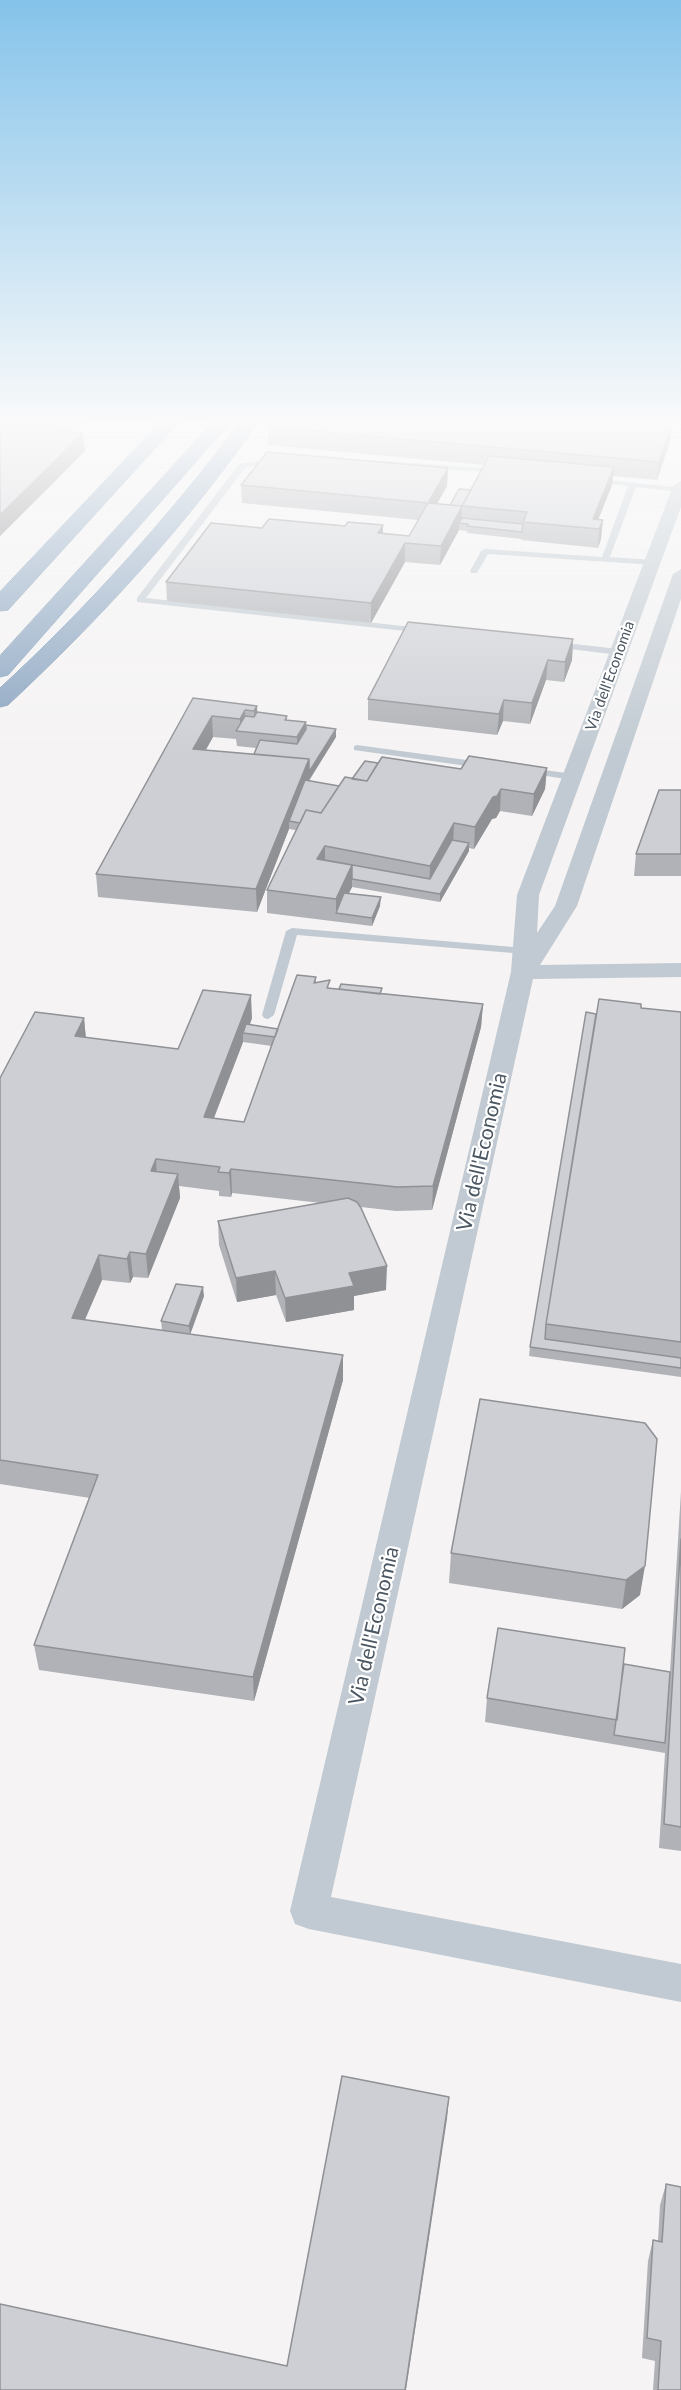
<!DOCTYPE html>
<html>
<head>
<meta charset="utf-8">
<style>
	body { margin:0 }
	canvas { display:block; background:#f5f3f3 }
</style>
</head>
<body>
<canvas width="681" height="2390"></canvas>
<script>
const ctx = document.querySelector('canvas').getContext('2d');
ctx.lineJoin = 'round';
function strokePath(path, color, width, dash) {
  ctx.strokeStyle = color;
  ctx.lineWidth = width;
  ctx.lineCap = dash ? 'butt' : 'round';
  ctx.setLineDash(dash || []);
  ctx.stroke(path);
}
function fillPath(path, color) {
  ctx.fillStyle = color;
  ctx.fill(path, 'evenodd');
}
function label(font, color, halo, rows, align = 'center') {
  ctx.font = font + ' Lato,sans-serif';
  ctx.lineWidth = 4.5;
  ctx.setLineDash([]);
  ctx.textBaseline = 'middle';
  ctx.strokeStyle = halo;
  ctx.fillStyle = color;
  for (const [text, x, y, turn = 0] of rows) {
    ctx.save();
    ctx.translate(x, y);
    ctx.rotate((+turn || 0) * Math.PI / 180);
    ctx.textAlign = isNaN(turn) ? turn : align;
    if (halo) ctx.strokeText(text, 0, 0);
    ctx.fillText(text, 0, 0);
    ctx.restore();
  }
}
const highway = new Path2D(`
	M 162,421 L 180,421 L 8,610 L 0,611 L 0,592 Z
	M 214,421 L 232,421 L 8,675 L 0,677 L 0,656 Z
	M 241,421 L 259,421 C 187,525 100,619 8,705 L 0,707 L 0,688 C 89,606 168,517 241,421 Z`);
strokePath(highway, '#7690ad', 1);
fillPath(new Path2D(`
	M 275,458 L 279,460 L 278,462 L 245,468 L 146,598 L 421,628 L 425,631 L 424,633 L 137,602 L 137,598 L 239,464 Z
	M 366,460 L 500,469 L 504,471 L 500,473 L 369,464 L 365,462 Z
	M 591,478 L 681,488 L 680,492 L 636,487 L 610,557 L 652,560 L 656,563 L 655,565 L 488,554 L 477,573 L 471,573 L 470,571 L 481,551 L 485,549 L 602,557 L 628,486 L 594,482 L 590,480 Z
	M 556,642 L 619,649 L 624,652 L 619,655 L 553,647 L 553,643 Z
	M 357,745 L 481,762 L 486,765 L 481,768 L 354,750 L 354,746 Z
	M 530,768 L 573,774 L 578,777 L 573,780 L 526,773 L 525,771 Z
	M 292,928 L 525,948 L 531,951 L 525,954 L 297,935 L 274,1015 L 268,1019 L 264,1018 L 262,1015 L 286,931 Z`), '#c1cad2');
fillPath(new Path2D(`
	M 681,481 L 681,507 L 539,895 L 537,933 L 555,906 L 673,574 L 681,569 L 681,599 L 577,906 L 540,965 L 681,963 L 681,977 L 533,979 L 331,1897 L 681,1964 L 681,2002 L 309,1929 L 295,1924 L 290,1911 L 511,972 L 517,895 L 673,486 Z`), '#c1cad2');
fillPath(highway, '#8ba5c1');
fillPath(new Path2D(`
	M 0,421 L 86,421 L 76,430 L 61,429 L 59,431 L 85,451 L 0,536 Z
	M 268,427 L 670,441 L 657,480 L 613,476 L 612,485 L 598,519 L 601,539 L 598,548 L 521,540 L 522,539 L 467,533 L 467,531 L 459,530 L 440,565 L 405,562 L 371,623 L 167,601 L 166,582 L 262,528 L 383,534 L 409,536 L 418,520 L 242,503 L 241,485 L 448,468 L 447,486 L 437,504 L 450,505 L 471,490 L 484,465 L 268,445 Z
	M 573,639 L 572,660 L 564,682 L 546,680 L 530,724 L 503,721 L 497,735 L 368,720 L 368,699 Z
	M 193,698 L 257,712 L 287,716 L 287,720 L 306,725 L 336,737 L 309,781 L 339,786 L 378,763 L 461,769 L 547,768 L 545,789 L 532,816 L 500,811 L 496,818 L 492,819 L 474,849 L 469,848 L 469,851 L 440,902 L 352,887 L 349,893 L 380,906 L 372,926 L 267,913 L 267,890 L 296,830 L 289,829 L 257,912 L 98,897 L 96,874 ZM 213,737 L 236,739 L 237,746 L 256,748 L 254,754 L 206,750 Z
	M 681,790 L 681,876 L 634,876 L 636,854 Z
	M 316,977 L 316,982 L 330,988 L 483,1004 L 481,1027 L 432,1210 L 396,1211 L 361,1207 L 386,1290 L 354,1296 L 354,1310 L 286,1322 L 276,1295 L 237,1302 L 219,1245 L 218,1221 L 321,1203 L 232,1193 L 231,1197 L 219,1196 L 219,1191 L 179,1186 L 180,1198 L 148,1278 L 133,1277 L 130,1283 L 102,1280 L 85,1320 L 162,1330 L 161,1321 L 204,1296 L 190,1334 L 343,1355 L 343,1380 L 254,1701 L 39,1670 L 34,1645 L 90,1498 L 0,1484 L 0,1078 L 84,1018 L 86,1038 L 178,1049 L 252,1018 L 250,1025 L 278,1029 ZM 243,1042 L 272,1046 L 244,1122 L 214,1118 Z
	M 641,1008 L 681,1012 L 681,1377 L 529,1356 L 530,1347 L 596,1014 Z
	M 480,1399 L 640,1595 L 622,1609 L 449,1583 L 451,1553 Z
	M 681,1491 L 681,1851 L 659,1848 L 665,1753 L 485,1722 L 487,1698 L 624,1664 L 670,1672 Z
	M 666,2184 L 681,2390 L 653,2390 L 655,2361 L 642,2358 L 648,2261 L 653,2240 L 658,2241 L 660,2205 Z`), '#b0b2b7');
fillPath(new Path2D(`
	M 49,421 L 60,421 L 61,429 L 50,440 L 48,422 Z
	M 75,421 L 86,421 L 76,430 Z
	M 672,423 L 670,441 L 657,480 L 659,462 Z
	M 83,433 L 85,451 L 0,536 L 0,515 Z
	M 614,467 L 612,485 L 595,528 L 593,519 Z
	M 448,468 L 447,486 L 427,521 L 428,503 Z
	M 462,506 L 462,523 L 459,523 L 459,530 L 440,565 L 441,546 Z
	M 603,520 L 601,539 L 598,548 L 599,529 Z
	M 383,525 L 383,544 L 378,533 Z
	M 405,543 L 405,562 L 371,623 L 371,603 Z
	M 573,639 L 572,660 L 564,682 L 565,662 Z
	M 548,660 L 546,680 L 530,724 L 532,703 Z
	M 504,700 L 503,721 L 497,735 L 499,714 Z
	M 257,706 L 258,727 L 255,732 L 254,711 Z
	M 245,710 L 246,731 L 240,731 L 240,719 Z
	M 212,716 L 213,737 L 194,770 L 193,749 Z
	M 306,722 L 306,737 L 297,752 L 297,737 Z
	M 336,729 L 336,737 L 309,780 L 292,822 L 289,821 L 289,829 L 257,912 L 256,889 L 309,759 Z
	M 547,768 L 545,789 L 532,816 L 534,794 Z
	M 501,789 L 500,811 L 496,818 L 492,819 L 474,849 L 475,827 L 493,797 Z
	M 454,823 L 453,845 L 429,888 L 430,866 Z
	M 469,843 L 469,851 L 440,902 L 440,894 Z
	M 325,846 L 325,868 L 317,859 Z
	M 352,865 L 352,887 L 339,913 L 336,913 L 336,899 Z
	M 381,897 L 380,906 L 372,926 L 372,918 Z
	M 251,995 L 252,1018 L 246,1033 L 243,1033 L 243,1042 L 205,1141 L 204,1117 Z
	M 483,1004 L 481,1027 L 432,1210 L 433,1186 Z
	M 84,1018 L 86,1041 L 75,1036 Z
	M 156,1159 L 157,1183 L 151,1171 Z
	M 231,1169 L 232,1193 L 231,1197 L 229,1173 Z
	M 178,1174 L 180,1198 L 148,1278 L 146,1254 Z
	M 130,1252 L 133,1277 L 130,1283 L 127,1259 Z
	M 99,1255 L 102,1280 L 75,1342 L 72,1318 Z
	M 387,1266 L 386,1290 L 354,1296 L 354,1310 L 286,1322 L 285,1298 L 349,1273 Z
	M 275,1271 L 276,1295 L 237,1302 L 236,1278 Z
	M 203,1287 L 204,1296 L 190,1335 L 189,1326 Z
	M 343,1355 L 343,1380 L 254,1701 L 253,1677 Z
	M 645,1566 L 640,1595 L 622,1609 L 626,1580 Z
	M 449,2097 L 447,2119 L 406,2390 L 405,2390 Z`), '#909195');
const building = new Path2D(`
	M 273,421 L 643,421 L 672,423 L 659,462 L 268,427 Z
	M 0,425 L 83,433 L 0,515 Z
	M 267,452 L 448,468 L 428,503 L 241,485 Z
	M 489,456 L 614,467 L 593,519 L 603,520 L 599,529 L 523,522 L 527,512 L 462,506 L 441,546 L 405,543 L 371,603 L 166,582 L 211,523 L 262,528 L 269,519 L 345,526 L 348,522 L 383,525 L 378,533 L 409,536 L 428,503 L 462,506 Z
	M 459,489 L 471,490 L 462,506 L 450,505 Z
	M 462,518 L 523,524 L 522,532 L 467,526 L 468,524 L 459,523 Z
	M 408,622 L 573,639 L 565,662 L 548,660 L 532,703 L 504,700 L 499,714 L 368,699 Z
	M 193,698 L 257,706 L 254,711 L 245,710 L 240,719 L 212,716 L 193,749 L 309,759 L 256,889 L 96,874 Z
	M 257,712 L 287,716 L 285,720 L 306,722 L 297,737 L 236,731 L 245,716 L 254,717 Z
	M 306,725 L 336,729 L 309,772 L 309,759 L 254,754 L 260,740 L 297,744 L 306,729 Z
	M 469,756 L 547,768 L 534,794 L 501,789 L 497,796 L 493,797 L 475,827 L 454,823 L 430,866 L 325,846 L 317,859 L 352,865 L 336,899 L 267,890 L 306,810 L 321,813 L 345,777 L 367,781 L 382,757 L 461,769 Z
	M 365,761 L 378,763 L 367,781 L 352,779 Z
	M 305,780 L 339,786 L 321,813 L 306,810 L 300,823 L 289,821 Z
	M 659,790 L 681,790 L 681,854 L 636,854 Z
	M 452,840 L 469,843 L 440,894 L 352,879 L 352,865 L 325,860 L 430,879 Z
	M 344,893 L 381,897 L 372,918 L 336,913 Z
	M 297,975 L 316,977 L 314,983 L 330,980 L 327,988 L 483,1004 L 433,1186 L 397,1187 L 231,1169 L 229,1173 L 218,1172 L 220,1167 L 156,1159 L 151,1171 L 178,1174 L 146,1254 L 130,1252 L 127,1259 L 99,1255 L 72,1318 L 343,1355 L 253,1677 L 34,1645 L 98,1475 L 0,1460 L 0,1078 L 35,1012 L 84,1018 L 75,1036 L 178,1049 L 203,990 L 251,995 L 204,1117 L 244,1122 Z
	M 341,984 L 382,988 L 380,994 L 339,989 Z
	M 599,999 L 641,1004 L 641,1008 L 681,1012 L 681,1342 L 546,1324 Z
	M 586,1012 L 596,1014 L 546,1324 L 545,1339 L 681,1358 L 681,1368 L 530,1347 Z
	M 246,1024 L 278,1029 L 275,1037 L 243,1033 Z
	M 348,1198 L 357,1202 L 361,1208 L 387,1266 L 349,1273 L 354,1286 L 285,1298 L 275,1271 L 236,1278 L 218,1221 Z
	M 176,1284 L 203,1287 L 189,1326 L 161,1321 Z
	M 480,1399 L 645,1423 L 657,1439 L 645,1566 L 626,1580 L 451,1553 Z
	M 681,1539 L 681,1827 L 664,1824 Z
	M 498,1628 L 625,1648 L 617,1720 L 487,1698 Z
	M 624,1664 L 670,1672 L 665,1743 L 614,1735 Z
	M 342,2076 L 449,2097 L 405,2390 L 0,2390 L 0,2304 L 287,2366 Z
	M 666,2184 L 681,2187 L 681,2390 L 658,2390 L 661,2341 L 647,2338 L 653,2240 L 662,2242 Z`);
fillPath(building, '#cdcfd5');
strokePath(building, '#909195', 1.5);
const sky = ctx.createLinearGradient(0, 0, 0, 755);
sky.addColorStop(0, '#85c3ea');
sky.addColorStop(0.56, '#fafafa');
sky.addColorStop(1, '#fafafa00');
ctx.fillStyle = sky;
ctx.fillRect(0, 0, 681, 755);
label('15px', '#4a5661', '#fff', [
	["Via dell'Economia",610,676,-70]
]);
label('21px', '#4a5661', '#fff', [
	["Via dell'Economia",482,1152,-77],
	["Via dell'Economia",374,1626,-77]
]);
</script>
</body>
</html>
